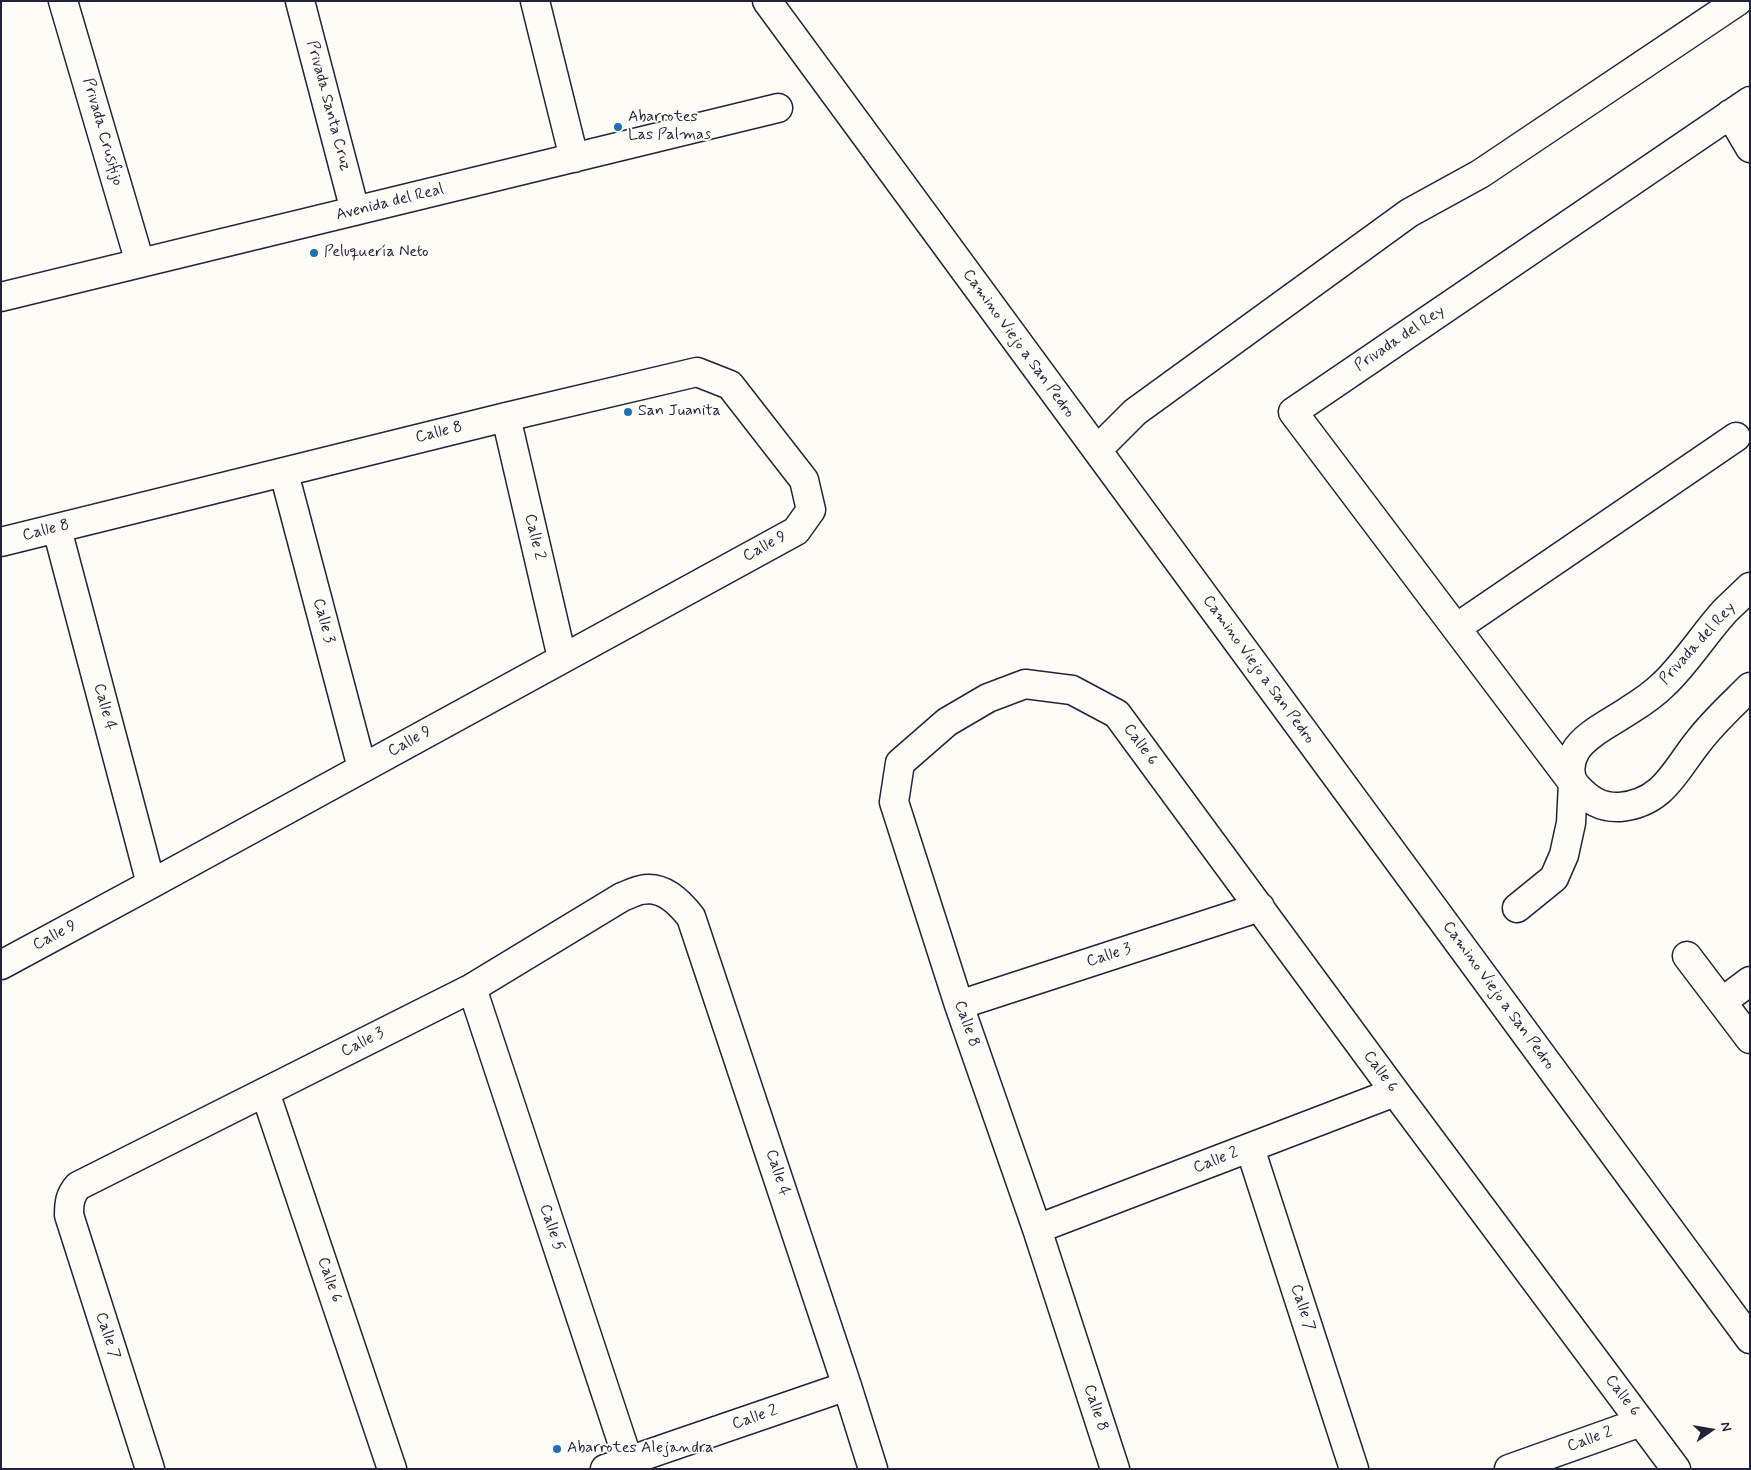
<!DOCTYPE html>
<html>
<head>
<meta charset="utf-8">
<style>
	body { margin:0 }
	#map { position:relative; width:1751px; height:1470px; overflow:hidden; background:#fdfcf7; font-family:Mynerve,sans-serif }
	canvas { display:block }
	.frame { position:absolute; inset:0; border:2px solid #22223b; pointer-events:none }
	.north { position:absolute; left:1686px; top:1405px; width:50px; height:50px; -webkit-text-stroke:4px #fdfcf7; paint-order:stroke; rotate:77deg; font-size:14px; font-weight:700; line-height:20px; text-align:center; color:#22223b }
	.north::after { content:''; display:block; margin:auto; width:18px; height:22px; background:#22223b; clip-path:polygon(50% 0,100% 100%,50% 72%,0 100%) }
</style>
</head>
<body>
<div id="map">
<canvas width="1751" height="1470"></canvas>
<div class="frame"></div>
<div class="north">N</div>
</div>
<script>
const ctx = document.querySelector('canvas').getContext('2d');
ctx.lineJoin = 'round';
function strokePath(path, color, width, dash) {
  ctx.strokeStyle = color;
  ctx.lineWidth = width;
  ctx.lineCap = dash ? 'butt' : 'round';
  ctx.setLineDash(dash || []);
  ctx.stroke(path);
}
function label(font, color, halo, rows, align = 'center') {
  ctx.font = font + ' Mynerve,sans-serif';
  ctx.lineWidth = 4;
  ctx.setLineDash([]);
  ctx.textBaseline = 'middle';
  ctx.strokeStyle = halo;
  ctx.fillStyle = color;
  for (const [text, x, y, turn = 0] of rows) {
    ctx.save();
    ctx.translate(x, y);
    ctx.rotate((+turn || 0) * Math.PI / 180);
    ctx.textAlign = isNaN(turn) ? turn : align;
    if (halo) ctx.strokeText(text, 0, 0);
    ctx.fillText(text, 0, 0);
    ctx.restore();
  }
}
const minor = new Path2D(`
	M 63,1 L 140,263
	M 300,1 L 355,211
	M 535,1 L 574,158
	M 767,1 L 1750,1339
	M 1730,114 L 1750,148
	M 1,297 L 778,108
	M 506,417 L 562,658
	M 1097,450 L 1135,412 L 1409,213 L 1480,174 L 1738,1
	M 284,473 L 362,768
	M 57,529 L 151,884
	M 1,542 L 506,417 L 697,372 L 730,385 L 804,480 L 811,510 L 796,531 L 151,884 L 1,965
	M 1750,587 C 1742,595 1733,603 1725,611 C 1704,634 1687,662 1664,684 C 1654,694 1641,703 1628,711 C 1612,722 1584,735 1575,752 C 1569,763 1568,778 1577,787 C 1589,800 1601,808 1620,807 C 1663,803 1674,772 1698,742 C 1713,722 1732,705 1750,687
	M 1456,628 L 1736,437
	M 1517,908 L 1554,878 L 1564,855 L 1571,823 L 1573,783 L 1293,412 L 1750,101
	M 1687,956 L 1750,1039
	M 472,988 L 631,1469
	M 1722,1002 L 1750,981
	M 959,1005 L 1260,907
	M 265,1092 L 392,1469
	M 1250,1148 L 1354,1469
	M 1037,1229 L 1395,1092
	M 150,1469 L 69,1215 C 69,1203 70,1195 78,1186 L 472,988 L 622,897 C 628,895 635,891 641,890 C 663,885 679,902 691,917 L 847,1386 L 873,1469
	M 605,1469 L 847,1386
	M 1115,1469 L 1037,1229 L 959,1005 L 894,802 L 900,763 L 947,722 L 988,698 L 1025,684 L 1072,690 L 1117,714 L 1395,1092 L 1676,1469
	M 1509,1469 L 1641,1422`);
strokePath(minor, '#22223b', 31);
strokePath(minor, '#fdfcf7', 28);
for (const [x, y, r, color] of [
	[618,127,5,"#1f6fb2"],
	[314,253,5,"#1f6fb2"],
	[628,412,5,"#1f6fb2"],
	[557,1449,5,"#1f6fb2"]
]) {
  const dot = new Path2D();
  dot.arc(x, y, r, 0, 2 * Math.PI);
  ctx.fillStyle = color;
  ctx.fill(dot);
  strokePath(dot, '#fdfcf7', 2);
}
label('16px', '#22223b', '#fdfcf7', [
	["Privada Santa Cruz",328,106,75],
	["Privada Crusifijo",102,132,74],
	["Avenida del Real",390,203,-14],
	["Privada del Rey",1400,339,-34],
	["Camino Viejo a San Pedro",1018,344,54],
	["Calle 8",439,433,-14],
	["Calle 8",46,531,-14],
	["Calle 2",534,537,77],
	["Calle 9",765,547,-29],
	["Calle 3",323,621,75],
	["Privada del Rey",1698,644,-48],
	["Camino Viejo a San Pedro",1258,670,54],
	["Calle 4",104,707,75],
	["Calle 9",410,742,-29],
	["Calle 6",1140,745,54],
	["Calle 9",55,936,-28],
	["Calle 3",1109,956,-18],
	["Camino Viejo a San Pedro",1498,996,54],
	["Calle 8",966,1024,71],
	["Calle 3",363,1043,-27],
	["Calle 6",1380,1072,54],
	["Calle 2",1216,1161,-21],
	["Calle 4",777,1173,72],
	["Calle 5",551,1228,72],
	["Calle 6",329,1280,71],
	["Calle 7",1302,1308,72],
	["Calle 7",107,1336,72],
	["Calle 6",1622,1396,53],
	["Calle 8",1095,1408,72],
	["Calle 2",755,1418,-19],
	["Calle 2",1590,1440,-20]
]);
label('16px', '#22223b', '#fdfcf7', [
	["Abarrotes",628,118],
	["Las Palmas",628,136],
	["Peluquería Neto",324,253],
	["San Juanita",638,412],
	["Abarrotes Alejandra",567,1449]
], 'left');
</script>
</body>
</html>
